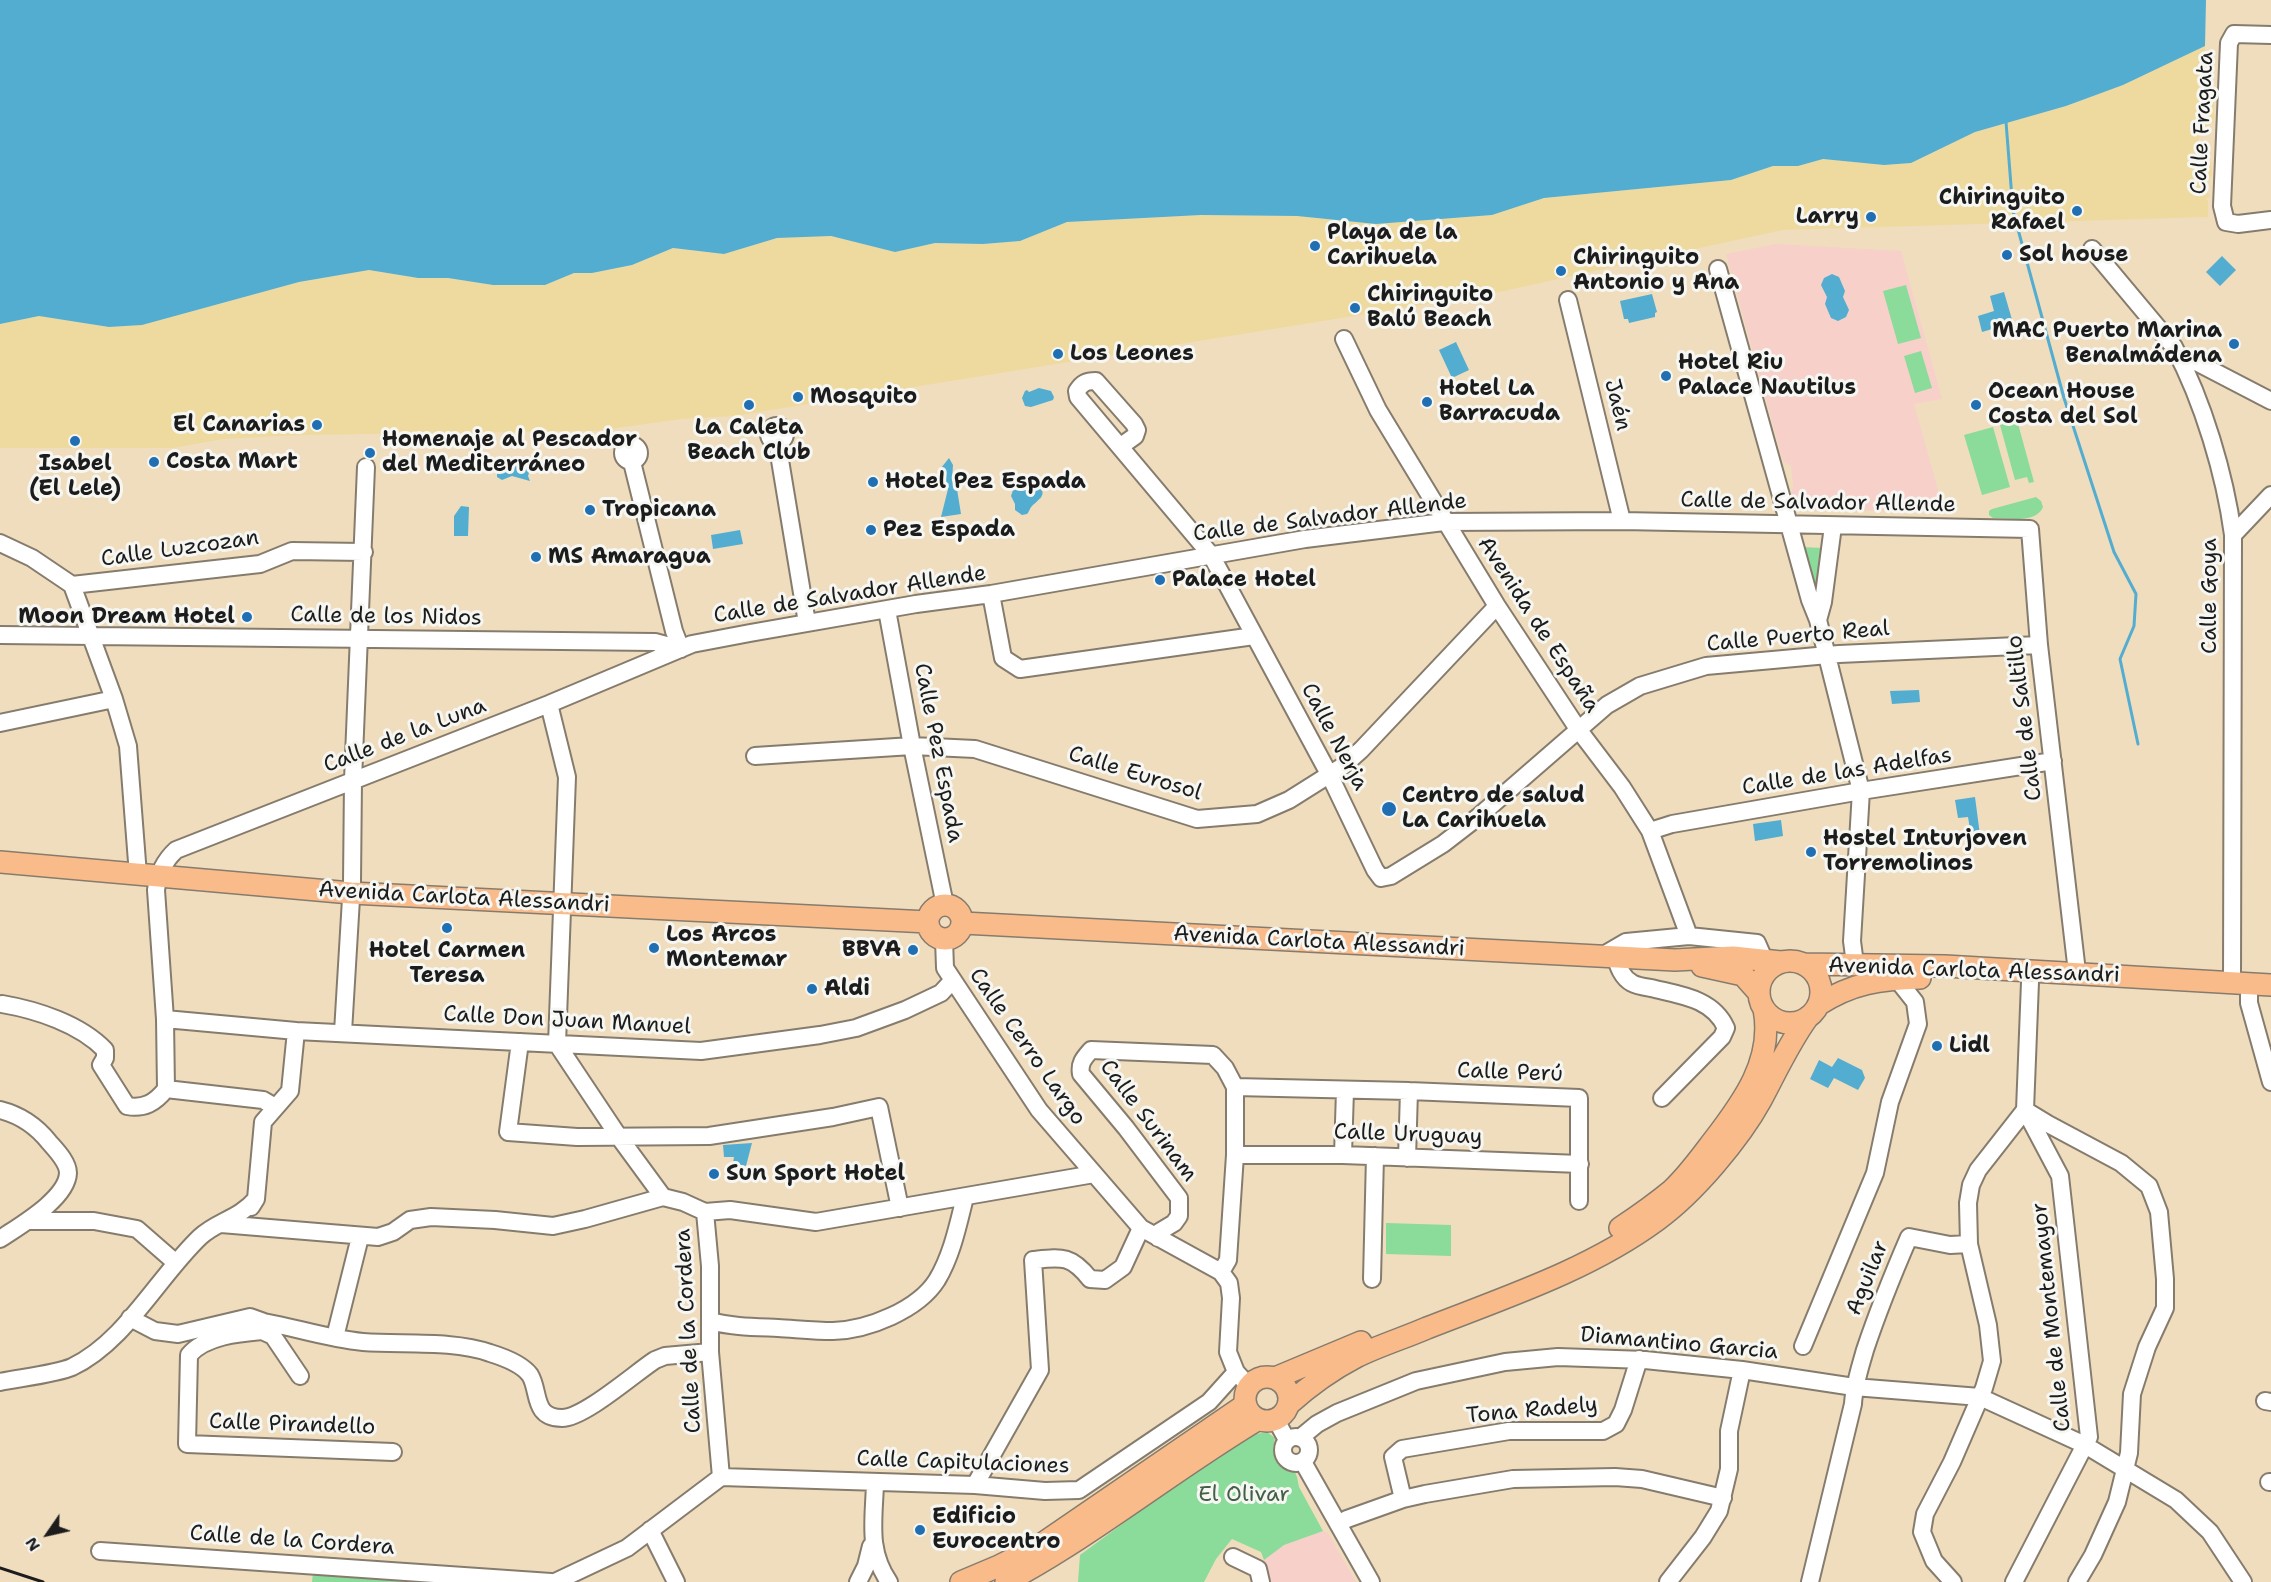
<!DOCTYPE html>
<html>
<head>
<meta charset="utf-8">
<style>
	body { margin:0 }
	#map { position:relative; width:2271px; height:1582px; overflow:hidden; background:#f0ddbe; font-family:"Shantell Sans",sans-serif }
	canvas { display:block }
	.north { position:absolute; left:18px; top:1504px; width:60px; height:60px; -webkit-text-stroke:4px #f6f6f2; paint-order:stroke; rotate:236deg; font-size:16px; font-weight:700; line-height:24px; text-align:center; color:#1c1c1c }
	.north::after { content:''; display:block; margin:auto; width:21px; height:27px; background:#1c1c1c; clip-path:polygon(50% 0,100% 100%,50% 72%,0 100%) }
</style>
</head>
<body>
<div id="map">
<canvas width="2271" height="1582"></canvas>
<div class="north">N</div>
</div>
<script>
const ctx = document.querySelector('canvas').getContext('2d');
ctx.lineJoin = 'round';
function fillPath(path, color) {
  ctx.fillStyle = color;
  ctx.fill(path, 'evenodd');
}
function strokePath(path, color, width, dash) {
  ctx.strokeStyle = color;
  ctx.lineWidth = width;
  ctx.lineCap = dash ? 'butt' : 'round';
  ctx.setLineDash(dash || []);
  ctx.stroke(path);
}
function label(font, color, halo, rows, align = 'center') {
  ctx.font = font + ' "Shantell Sans",sans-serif';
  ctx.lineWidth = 6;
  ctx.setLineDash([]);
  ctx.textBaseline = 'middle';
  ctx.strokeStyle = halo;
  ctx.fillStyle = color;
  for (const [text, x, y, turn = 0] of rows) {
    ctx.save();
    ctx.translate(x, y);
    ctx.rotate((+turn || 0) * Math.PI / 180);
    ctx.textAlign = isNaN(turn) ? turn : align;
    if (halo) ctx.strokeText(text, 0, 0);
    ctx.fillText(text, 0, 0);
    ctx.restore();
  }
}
fillPath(new Path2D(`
	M 1776,244 L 1901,251 L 1942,399 L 1914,404 L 1944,511 L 1789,510 L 1793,485 L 1791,465 L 1785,463 L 1782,458 L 1726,254 Z
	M 1323,1531 L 1328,1533 L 1356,1582 L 1268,1582 L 1264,1560 L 1271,1553 L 1298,1538 Z`), '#f7d0ca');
fillPath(new Path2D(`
	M 1906,285 L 1921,338 L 1898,344 L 1883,291 Z
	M 1921,351 L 1932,388 L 1915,393 L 1904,356 Z
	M 2017,420 L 2034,482 L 2029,483 L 2027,477 L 2015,480 L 2000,425 Z
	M 1993,427 L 2010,487 L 1982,495 L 1964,435 Z
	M 2036,497 L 2041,501 L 2043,507 C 2036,524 2008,518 1993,518 L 1989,515 L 1989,511 L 1992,509 Z
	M 1801,547 L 1824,548 L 1817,596 Z
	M 1386,1223 L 1451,1225 L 1451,1256 L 1386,1254 Z
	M 1267,1432 L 1275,1438 L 1273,1449 L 1276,1459 L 1283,1468 L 1295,1472 L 1297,1477 L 1299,1487 L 1323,1531 L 1284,1545 L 1264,1560 L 1261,1552 L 1232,1539 L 1216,1559 L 1204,1582 L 1078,1582 L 1080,1555 L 1218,1454 L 1246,1436 Z
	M 313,1573 L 403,1579 L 403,1582 L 312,1582 Z`), '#8bdb9a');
fillPath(new Path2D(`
	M 2205,46 L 2207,85 L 2218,87 L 2219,93 L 2214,93 L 2214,122 L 2203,129 L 2193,153 L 2198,160 L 2211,162 L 2212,175 L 2205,188 L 2210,196 L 2206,199 L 2208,201 L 2208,217 L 1782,230 L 1490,294 L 734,416 L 681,419 L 595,431 L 300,435 L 223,439 L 173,448 L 0,448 L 0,324 L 39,316 L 109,327 L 142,325 L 299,282 L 369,270 L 418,278 L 448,278 L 493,285 L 545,285 L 574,273 L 592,273 L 632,265 L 673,248 L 724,254 L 777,238 L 830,236 L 895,252 L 935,243 L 983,244 L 1020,241 L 1067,222 L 1201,215 L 1297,216 L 1376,224 L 1492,215 L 1544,198 L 1731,180 L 1773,166 L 1798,166 L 1823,159 L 1884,165 L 1911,163 L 1975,132 L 2066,106 L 2123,85 Z`), '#eeda9e');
fillPath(new Path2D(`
	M 0,0 L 2206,0 L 2205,46 L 2123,85 L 2066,106 L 1975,132 L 1911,163 L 1884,165 L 1823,159 L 1798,166 L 1773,166 L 1731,180 L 1544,198 L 1492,215 L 1376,224 L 1297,216 L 1201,215 L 1067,222 L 1020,241 L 983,244 L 935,243 L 895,252 L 831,236 L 777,238 L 724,254 L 673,248 L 632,265 L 592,273 L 574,273 L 545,285 L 493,285 L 448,278 L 418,278 L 369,270 L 299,282 L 142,325 L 109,327 L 39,316 L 0,324 Z
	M 2222,256 L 2236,270 L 2220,286 L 2206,272 Z
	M 1832,274 L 1839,277 L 1845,291 L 1843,297 L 1849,310 L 1846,317 L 1838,321 L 1831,318 L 1825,304 L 1827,297 L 1821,285 L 1824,278 Z
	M 2004,292 L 2013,323 L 1982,332 L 1978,316 L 1994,311 L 1990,296 Z
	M 1652,294 L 1657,312 L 1655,313 L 1655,317 L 1629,323 L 1628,319 L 1624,319 L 1620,301 Z
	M 1456,342 L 1469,370 L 1452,378 L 1439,350 Z
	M 1039,388 L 1051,391 L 1054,397 L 1053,400 L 1031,407 L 1025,406 L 1022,398 L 1025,391 L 1027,390 L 1029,392 Z
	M 527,458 L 532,463 L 528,476 L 530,481 L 512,476 L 502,480 L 497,477 L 497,459 L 518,461 Z
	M 949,458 L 953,465 L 952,481 L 956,483 L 961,514 L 941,517 L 948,489 L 941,468 Z
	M 1021,485 C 1026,486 1032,485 1037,487 C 1050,493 1037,501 1032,506 C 1030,508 1029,512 1027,514 L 1022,515 L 1015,510 L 1015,504 L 1011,496 L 1014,487 Z
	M 461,506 L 469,507 L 468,536 L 454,536 L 454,516 Z
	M 740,530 L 743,544 L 713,549 L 711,535 Z
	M 1919,690 L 1920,702 L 1892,704 L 1890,691 Z
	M 1975,797 L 1980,835 L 1971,836 L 1968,817 L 1958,818 L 1955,800 Z
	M 1781,820 L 1783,836 L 1755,841 L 1753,824 Z
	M 1838,1058 L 1862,1070 L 1865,1078 L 1858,1090 L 1834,1078 L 1828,1088 L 1810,1079 L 1819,1060 L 1832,1067 Z
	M 752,1143 L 746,1166 L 733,1163 L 734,1157 L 724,1157 L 723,1145 Z`), '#53add0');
strokePath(new Path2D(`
	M 2006,122 L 2013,211 L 2064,398 L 2114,552 L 2136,594 L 2134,626 L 2120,659 L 2138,744`), '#53add0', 3);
const minor = new Path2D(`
	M 2271,35 L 2234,34 L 2229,43 L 2222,206 L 2226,222 L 2238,224 L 2271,220
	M 2092,249 L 2174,347 C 2203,401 2225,475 2233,535 L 2232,983
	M 1718,269 L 1810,600 L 1818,620 L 1861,791 L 1852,941 L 1855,964
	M 1568,300 L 1622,521
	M 1344,339 L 1378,410 L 1497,606 L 1578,729 L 1622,787 L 1650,831 L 1689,936
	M 2183,363 L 2196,362 L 2271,401
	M769 434a8 8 0 1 1 16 0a8 8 0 1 1-16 0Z
	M 777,442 L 807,623
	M623 453a8 8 0 1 1 16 0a8 8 0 1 1-16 0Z
	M 1121,446 L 1135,436 L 1137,430 L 1134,424 L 1096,381 C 1086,381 1082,383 1077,391 L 1078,397 L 1211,555 L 1329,774 L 1375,870 L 1381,878 L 1391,876 L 1443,844 L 1478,817 L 1607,705 L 1640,686 L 1706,666 L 1839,654 L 2039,645
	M 632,462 L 674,631 L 681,649
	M 2233,535 L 2271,495
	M 0,543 L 32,558 L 72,585
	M 72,585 L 114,699 L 128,746 L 138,875
	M 72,585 L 260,564 L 292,551 L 364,552
	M 991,594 L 1003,658 L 1020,669 L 1254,636
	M 887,610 L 912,746 L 945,905
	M 1818,620 L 1823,602 L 1833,526
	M 0,635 L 655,642 L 681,649
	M 549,704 L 567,777 L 557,1044 L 619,1137 L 663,1197 L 683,1202 L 705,1212 L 710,1266 L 710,1352 L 721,1477
	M 0,723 L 114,699
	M 755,756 L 912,746 L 975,749 L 1197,819 L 1257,814 L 1289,800 L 1343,766 L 1361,750 L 1497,606
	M 1650,831 L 1672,824 L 1861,791 L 2053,761
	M 944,939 L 945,968 L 1039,1110 L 1141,1228 L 1221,1272 L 1229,1283 L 1231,1298 L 1228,1352 L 1236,1372 L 1249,1386
	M 1602,956 L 1626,942 L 1689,936 L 1757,943 L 1764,959
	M 1615,956 C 1618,966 1622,978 1632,983 C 1637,986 1645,987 1651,988 C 1679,995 1713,998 1726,1028 L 1722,1037 L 1662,1098
	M 2249,995 L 2249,1003 L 2271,1082
	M 2,1004 C 37,1010 80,1024 105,1050 L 105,1058 L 101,1065 L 127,1106 C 144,1109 155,1103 166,1089
	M 165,1019 L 296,1031 L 701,1051 L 820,1035 L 856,1028 L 905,1010 L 941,993 L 953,980
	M 343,1032 L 352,882 L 353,780 L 366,467
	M 520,1042 L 508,1132 L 577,1137 L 709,1136 L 833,1117 L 879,1107 L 900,1208
	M 1235,1087 L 1409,1091 L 1579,1098 L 1579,1201
	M 166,1089 L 165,1019 L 156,890 C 158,874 164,861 176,850 L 549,704 L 692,644 L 750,633 L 916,604 L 991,594 L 1305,539 L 1444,522 L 1622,521 L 2030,529 L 2039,645 L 2077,972
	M 166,1089 L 263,1100 L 275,1107
	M 0,1110 C 20,1115 37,1127 49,1142 C 56,1150 68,1162 68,1173 C 67,1199 19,1226 0,1239
	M 2025,1110 L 2048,1124 L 2121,1163 L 2149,1186 L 2159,1212 L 2165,1279 L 2165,1308 L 2147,1347 L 2132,1394 L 2129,1453 L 2117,1502 L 2093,1555 L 2077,1582
	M 1235,1155 L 1343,1155 L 1580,1164
	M 1343,1155 L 1345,1090
	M 1407,1158 L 1409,1091
	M 251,1207 L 256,1199 L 263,1122 L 290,1091 L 296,1031
	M 705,1212 L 730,1210 L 816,1222 L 1094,1174
	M 30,1221 L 94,1221 L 137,1229 L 176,1263
	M 221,1224 L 378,1237 L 393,1232 L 410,1220 L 431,1217 L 495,1220 L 553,1226 L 585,1219 L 663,1197
	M 1158,1238 L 1159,1232 L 1174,1223 L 1179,1216 L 1179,1198 L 1126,1128 L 1081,1074 C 1079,1063 1084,1058 1091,1050 L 1213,1055 L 1225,1068 L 1235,1087 L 1235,1155 L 1228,1260 L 1221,1272
	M 1372,1279 L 1375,1156
	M 130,1318 L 155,1331 L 178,1334 L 250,1317 L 264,1322 C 297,1328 329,1339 363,1342 C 403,1345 453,1340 490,1353 C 503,1357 522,1364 530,1375 C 540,1391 532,1418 562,1418 C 584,1418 635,1373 655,1360 L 665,1356 L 710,1352
	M 710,1321 C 732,1327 755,1327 778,1328 C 796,1329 815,1331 833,1331 C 868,1330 918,1310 937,1280 C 952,1255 958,1225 965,1197
	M 264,1322 L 262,1331 C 239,1333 205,1336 189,1355 L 187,1444 L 393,1452
	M 262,1331 L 273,1336 L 300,1376
	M 335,1337 L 360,1237
	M 1803,1346 L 1875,1173 L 1890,1102 L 1918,1024 L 1915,1002 L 1896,978
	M 0,1382 C 19,1378 56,1374 72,1367 C 125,1342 158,1277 200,1237 C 217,1221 239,1219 256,1199
	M 2265,1401 L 2271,1402
	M 1276,1420 L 1287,1440
	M1283 1450a13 13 0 1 1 26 0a13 13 0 1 1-26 0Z
	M 1300,1438 L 1317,1424 L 1337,1413 L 1416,1381 L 1505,1362 L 1558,1357 L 1645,1360 L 1742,1370 L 1854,1387 L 1980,1397 L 2085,1445 L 2176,1500 L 2210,1532 L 2243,1582
	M 1303,1462 L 1371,1582
	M 721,1477 L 975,1485 L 1045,1491 L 1079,1490 L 1209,1402 L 1236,1372
	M 2269,1482 L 2271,1482
	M 875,1483 C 874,1520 867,1550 889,1582
	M 975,1485 L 1040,1370 L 1033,1260 C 1062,1257 1071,1255 1090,1279 L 1105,1280 L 1123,1267 L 1141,1228
	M 1403,1499 L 1393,1457 L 1402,1449 L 1509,1431 L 1603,1431 L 1616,1424 L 1623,1410 L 1639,1359
	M 1338,1524 L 1347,1519 L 1403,1499 L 1425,1494 L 1513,1479 L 1615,1477 L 1642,1479 L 1723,1498
	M 650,1530 L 676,1582
	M 100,1551 L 551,1582
	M 1233,1557 L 1258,1569 L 1261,1582
	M 555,1582 L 627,1548 L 721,1477
	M 858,1582 L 866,1566 L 871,1546
	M 1668,1582 L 1703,1537 L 1719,1511 L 1729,1469 L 1729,1431 L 1742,1370
	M 1810,1582 L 1853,1404 C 1854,1385 1860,1368 1865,1350 C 1878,1311 1893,1274 1909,1237 L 1950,1245 L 1969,1244
	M 1953,1582 L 1934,1561 L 1922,1532 L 1925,1514 L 1952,1462 L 1984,1388 L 1992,1361 L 1988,1325 L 1969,1244 L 1968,1203 L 1971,1185 L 1978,1170 L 2025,1110 L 2030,982
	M 2014,1582 L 2089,1437 L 2060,1176 L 2025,1110`);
const major = new Path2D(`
	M 0,862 L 351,893 L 928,922
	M928 922a17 17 0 1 1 34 0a17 17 0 1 1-34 0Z
	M 963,923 L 1675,960 L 1733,957 L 1781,962
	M1759 992a31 31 0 1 1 62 0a31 31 0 1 1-62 0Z
	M 1804,964 L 1945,966 L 2271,985
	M 1702,966 L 1743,975 L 1759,993
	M 1818,1005 C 1852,983 1881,979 1920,978
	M 1620,1228 C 1638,1216 1655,1204 1672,1190 C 1688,1175 1700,1158 1713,1141 C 1743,1102 1774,1060 1764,1009
	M1245 1399a22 22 0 1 1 44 0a22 22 0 1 1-44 0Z
	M 1275,1378 L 1361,1342
	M 1289,1404 C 1309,1386 1331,1370 1356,1357 C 1378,1346 1404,1338 1427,1328 C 1506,1297 1589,1270 1657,1220 C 1694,1193 1739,1140 1761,1100 C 1776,1072 1789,1043 1808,1017
	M 961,1582 L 999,1566 L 1039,1546 L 1245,1405
	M 1006,1582 C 1094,1535 1172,1471 1257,1420`);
strokePath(minor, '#867c6d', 20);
strokePath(major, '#867c6d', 24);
strokePath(minor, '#fff', 16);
strokePath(major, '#fabb8b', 21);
strokePath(new Path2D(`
	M 0,1568 L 43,1582`), '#1c1c1c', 3);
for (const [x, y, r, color] of [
	[2077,211,6,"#1f6fb2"],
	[1871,217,6,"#1f6fb2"],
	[1315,246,6,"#1f6fb2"],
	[2007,255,6,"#1f6fb2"],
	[1561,271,6,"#1f6fb2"],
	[1355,308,6,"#1f6fb2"],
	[2234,344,6,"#1f6fb2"],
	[1058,354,6,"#1f6fb2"],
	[1666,376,6,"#1f6fb2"],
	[798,397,6,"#1f6fb2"],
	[1427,402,6,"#1f6fb2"],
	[749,405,6,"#1f6fb2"],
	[1976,405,6,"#1f6fb2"],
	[317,425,6,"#1f6fb2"],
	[75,441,6,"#1f6fb2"],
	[370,453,6,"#1f6fb2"],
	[154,462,6,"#1f6fb2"],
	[873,482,6,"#1f6fb2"],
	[590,510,6,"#1f6fb2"],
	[871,530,6,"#1f6fb2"],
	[536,557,6,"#1f6fb2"],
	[1160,580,6,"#1f6fb2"],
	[247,617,6,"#1f6fb2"],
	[1389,809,8,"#1f6fb2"],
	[1811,852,6,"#1f6fb2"],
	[447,928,6,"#1f6fb2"],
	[654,948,6,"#1f6fb2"],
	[913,950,6,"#1f6fb2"],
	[812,989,6,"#1f6fb2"],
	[1937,1046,6,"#1f6fb2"],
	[714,1174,6,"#1f6fb2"],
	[920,1530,6,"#1f6fb2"]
]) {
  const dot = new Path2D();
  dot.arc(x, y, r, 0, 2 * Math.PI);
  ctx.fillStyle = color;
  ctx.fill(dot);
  strokePath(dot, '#f6f6f2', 2);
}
label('22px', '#1c1c1c', '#f6f6f2', [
	["Calle Fragata",2203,123,-87],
	["Jaén",1617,405,76],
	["Calle de Salvador Allende",1818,503,1],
	["Calle de Salvador Allende",1330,518,-7],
	["Calle Luzcozan",180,549,-8],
	["Calle de Salvador Allende",850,595,-9],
	["Calle Goya",2210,596,-90],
	["Calle de los Nidos",386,617,1],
	["Avenida de España",1538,625,57],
	["Calle Puerto Real",1798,637,-5],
	["Calle de Saltillo",2025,718,-97],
	["Calle de la Luna",405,736,-21],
	["Calle Nerja",1334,737,62],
	["Calle Pez Espada",938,753,79],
	["Calle de las Adelfas",1847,772,-9],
	["Calle Eurosol",1135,774,17],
	["Avenida Carlota Alessandri",464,898,3],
	["Avenida Carlota Alessandri",1319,942,3],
	["Avenida Carlota Alessandri",1974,971,2],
	["Calle Don Juan Manuel",567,1021,3],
	["Calle Cerro Largo",1027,1047,55],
	["Calle Perú",1510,1073,2],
	["Calle Surinam",1148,1121,53],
	["Calle Uruguay",1408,1135,2],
	["Aguilar",1868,1278,-68],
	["Calle de Montemayor",2052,1317,-96],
	["Calle de la Cordera",689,1331,-93],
	["Diamantino Garcia",1679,1344,5],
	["Tona Radely",1532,1411,-5],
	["Calle Pirandello",292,1425,2],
	["Calle Capitulaciones",963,1463,2],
	["Calle de la Cordera",292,1541,4]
]);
label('bold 22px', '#1c1c1c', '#f6f6f2', [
	["Chiringuito",2065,198,"right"],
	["Rafael",2065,223,"right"],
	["Larry",1859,217,"right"],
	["Playa de la",1327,233],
	["Carihuela",1327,258],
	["Sol house",2019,255],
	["Chiringuito",1573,258],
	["Antonio y Ana",1573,283],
	["Chiringuito",1367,295],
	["Balú Beach",1367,320],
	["MAC Puerto Marina",2222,331,"right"],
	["Benalmádena",2222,356,"right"],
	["Los Leones",1070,354],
	["Hotel Riu",1678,363],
	["Palace Nautilus",1678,388],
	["Hotel La",1439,389],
	["Barracuda",1439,414],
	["Ocean House",1988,392],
	["Costa del Sol",1988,417],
	["Mosquito",810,397],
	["El Canarias",305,425,"right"],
	["La Caleta",749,428,"center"],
	["Beach Club",749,453,"center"],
	["Homenaje al Pescador",382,440],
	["del Mediterráneo",382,465],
	["Costa Mart",166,462],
	["Isabel",75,464,"center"],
	["(El Lele)",75,489,"center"],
	["Hotel Pez Espada",885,482],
	["Tropicana",602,510],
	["Pez Espada",883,530],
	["MS Amaragua",548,557],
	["Palace Hotel",1172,580],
	["Moon Dream Hotel",235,617,"right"],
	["Centro de salud",1402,796],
	["La Carihuela",1402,821],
	["Hostel Inturjoven",1823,839],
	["Torremolinos",1823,864],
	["Los Arcos",666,935],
	["Montemar",666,960],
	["BBVA",901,950,"right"],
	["Hotel Carmen",447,951,"center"],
	["Teresa",447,976,"center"],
	["Aldi",824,989],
	["Lidl",1949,1046],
	["Sun Sport Hotel",726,1174],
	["Edificio",932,1517],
	["Eurocentro",932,1542]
], 'left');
label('22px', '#435f48', '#f6f6f2', [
	["El Olivar",1244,1495]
]);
</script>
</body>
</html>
